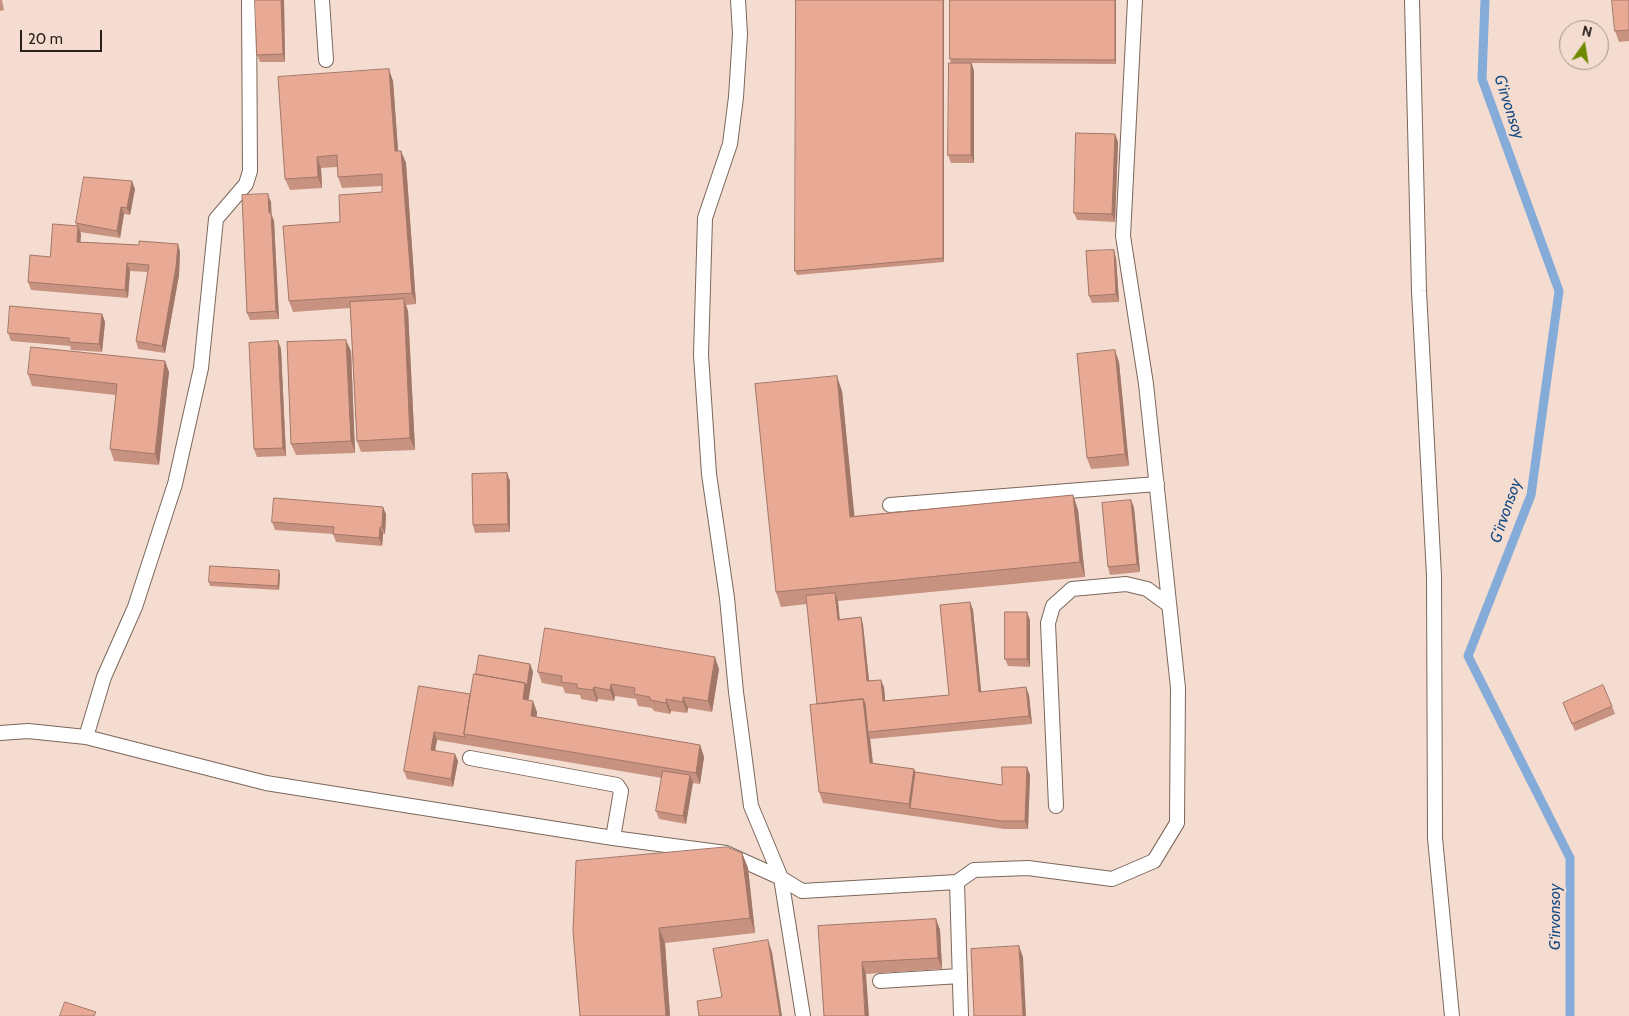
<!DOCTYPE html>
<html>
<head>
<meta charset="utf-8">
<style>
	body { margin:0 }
	#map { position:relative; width:1629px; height:1016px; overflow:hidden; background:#f4dcd0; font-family:Cabin,sans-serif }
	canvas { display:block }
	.north { position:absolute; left:1559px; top:20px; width:50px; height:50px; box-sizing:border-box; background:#f4dcd0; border:1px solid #a39188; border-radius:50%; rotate:13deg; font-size:14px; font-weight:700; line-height:20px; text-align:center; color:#29201c }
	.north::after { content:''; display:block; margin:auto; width:18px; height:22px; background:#6f8a00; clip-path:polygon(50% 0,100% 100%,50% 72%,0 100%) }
	.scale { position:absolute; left:20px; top:30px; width:82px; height:22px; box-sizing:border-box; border:2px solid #29201c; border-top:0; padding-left:6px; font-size:15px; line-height:18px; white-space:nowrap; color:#29201c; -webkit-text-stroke:4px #f4dcd0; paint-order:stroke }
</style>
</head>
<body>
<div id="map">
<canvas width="1629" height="1016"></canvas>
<div class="north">N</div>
<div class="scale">20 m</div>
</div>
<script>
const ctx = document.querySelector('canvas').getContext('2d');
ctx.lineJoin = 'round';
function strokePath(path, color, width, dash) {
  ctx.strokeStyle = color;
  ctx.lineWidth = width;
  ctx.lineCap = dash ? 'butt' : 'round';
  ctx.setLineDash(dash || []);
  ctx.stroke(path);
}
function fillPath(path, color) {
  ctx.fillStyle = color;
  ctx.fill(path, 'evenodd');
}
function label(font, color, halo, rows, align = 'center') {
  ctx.font = font + ' Cabin,sans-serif';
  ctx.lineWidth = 4.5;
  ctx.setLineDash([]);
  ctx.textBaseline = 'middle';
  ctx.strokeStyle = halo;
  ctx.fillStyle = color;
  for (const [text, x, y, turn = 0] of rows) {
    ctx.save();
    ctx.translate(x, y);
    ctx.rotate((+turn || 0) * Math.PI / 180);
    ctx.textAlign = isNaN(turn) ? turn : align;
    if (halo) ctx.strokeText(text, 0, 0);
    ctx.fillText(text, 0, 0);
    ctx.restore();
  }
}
strokePath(new Path2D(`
	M 1485,0 L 1482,79 L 1559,291 L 1531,495 L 1468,656 L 1570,858 L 1570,1016`), '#85abd9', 9);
const service = new Path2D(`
	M 322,0 L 326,60
	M 738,0 L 740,34 L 736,97 L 730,144 L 705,218 L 701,355 L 709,474 L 727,598 L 736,692 L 751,806 L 781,878 L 803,1016
	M 1412,0 L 1419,291 L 1434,576 L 1435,838 L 1452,1016
	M 890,505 L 1157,484
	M 0,733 L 28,731 L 86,737 L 266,783 L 613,838 L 726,853 L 781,878 L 802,891 L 957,882 L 974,870 L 1028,868 L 1112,879 L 1154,861 L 1177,823 L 1178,688 L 1146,384 L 1123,236 L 1135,0
	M 86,737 L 104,677 L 135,607 L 175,484 L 201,368 L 216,219 L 246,184 L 250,171 L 249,0
	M 470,758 L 617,785 L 621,791 L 613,838
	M 1056,806 L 1048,623 L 1053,606 L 1072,589 L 1126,584 L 1147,589 L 1169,605
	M 957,882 L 961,1016
	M 880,981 L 960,976`);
strokePath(service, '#7b675c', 16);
strokePath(service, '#fff', 14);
fillPath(new Path2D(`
	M 0,0 L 2,0 L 4,10 L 0,11 Z
	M 284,0 L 285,62 L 260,62 L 257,55 Z
	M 944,0 L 944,262 L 797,275 L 795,271 Z
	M 950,0 L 1116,0 L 1116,64 L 972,63 L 974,71 L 974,163 L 951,163 L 948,155 L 951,63 L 950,59 Z
	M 1629,0 L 1629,41 L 1619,42 L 1615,31 Z
	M 393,81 L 398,151 L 401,151 L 406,163 L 416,304 L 406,305 L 408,311 L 415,450 L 361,452 L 357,441 L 350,308 L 293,312 L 289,301 L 340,222 L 382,192 L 382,186 L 342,188 L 338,177 L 337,167 L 321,168 L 322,188 L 290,190 L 285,179 Z
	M 1115,134 L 1118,142 L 1115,222 L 1077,220 L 1074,213 Z
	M 135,189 L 130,215 L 124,214 L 120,238 L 80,232 L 81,234 L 80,242 L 139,245 L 178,244 L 180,252 L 179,275 L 165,353 L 138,349 L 136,341 L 148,272 L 130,271 L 128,298 L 31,290 L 28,282 L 76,226 L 76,223 Z
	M 271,202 L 271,213 L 274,221 L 279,319 L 250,320 L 247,313 Z
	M 1116,258 L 1119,302 L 1092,303 L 1089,296 Z
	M 102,314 L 105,322 L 102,352 L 71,350 L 70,346 L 11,341 L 8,333 Z
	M 278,341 L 281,349 L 286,456 L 257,457 L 254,449 Z
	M 351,351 L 355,453 L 296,455 L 291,444 Z
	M 165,361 L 169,372 L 159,465 L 114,461 L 110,449 L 116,395 L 32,386 L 28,374 Z
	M 1119,362 L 1129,466 L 1091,469 L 1087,458 Z
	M 842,391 L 854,516 L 1073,495 L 1078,510 L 1085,577 L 838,601 L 840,619 L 861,617 L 863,625 L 869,681 L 884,687 L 885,701 L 949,695 L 970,602 L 973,610 L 981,692 L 1029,695 L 1032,724 L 871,739 L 870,738 L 873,763 L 914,769 L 915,772 L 1002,785 L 1027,767 L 1030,775 L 1028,829 L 1004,829 L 823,803 L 819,792 L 817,704 L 807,604 L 781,607 L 776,592 Z
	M 507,473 L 510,481 L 510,532 L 475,533 L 473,525 Z
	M 1131,500 L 1134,508 L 1140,572 L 1110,575 L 1108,567 Z
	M 386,514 L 385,534 L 383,534 L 382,546 L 336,542 L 333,534 L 275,530 L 272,522 Z
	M 280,574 L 279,590 L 210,586 L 209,582 Z
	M 1030,620 L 1030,667 L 1008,666 L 1005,659 Z
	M 530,664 L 533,672 L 528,700 L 537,712 L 537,717 L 700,745 L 704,757 L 700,784 L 692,783 L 686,824 L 659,819 L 656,811 L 662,778 L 437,740 L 435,750 L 458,761 L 453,787 L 407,779 L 404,771 L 419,686 L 470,694 L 476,674 Z
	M 719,669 L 712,712 L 688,708 L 687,713 L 671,711 L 670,714 L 654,711 L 652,708 L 638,706 L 636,699 L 615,696 L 614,701 L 598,699 L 597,702 L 581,699 L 580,695 L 565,693 L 563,687 L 542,683 L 538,672 Z
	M 1563,703 L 1612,706 L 1615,714 L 1575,731 Z
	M 742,853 L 748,868 L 755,933 L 665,943 L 670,1016 L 580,1016 L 573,931 Z
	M 936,919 L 940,930 L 942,969 L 866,974 L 818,926 Z`), '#c89280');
fillPath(new Path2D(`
	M 281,0 L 284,0 L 285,62 L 283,54 Z
	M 943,0 L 944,0 L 944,262 L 943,258 Z
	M 1115,0 L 1116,0 L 1116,64 L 1115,60 Z
	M 971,63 L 974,71 L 974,163 L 971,155 Z
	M 389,69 L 393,81 L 399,163 L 395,151 Z
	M 1115,134 L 1118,142 L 1115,222 L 1112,214 Z
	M 401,151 L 406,163 L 416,304 L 412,293 Z
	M 317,157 L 321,168 L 322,188 L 318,177 Z
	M 132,181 L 135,189 L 130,215 L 127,208 Z
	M 268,194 L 271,202 L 272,221 L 269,213 Z
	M 121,207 L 124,214 L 120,238 L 117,231 Z
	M 271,213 L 274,221 L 279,319 L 276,311 Z
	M 78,226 L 81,234 L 80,249 L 77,242 Z
	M 178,244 L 180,252 L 179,275 L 165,353 L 162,346 Z
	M 1114,250 L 1116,258 L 1119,302 L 1116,294 Z
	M 127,263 L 130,271 L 128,298 L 125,290 Z
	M 404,299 L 408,311 L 415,450 L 410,438 Z
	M 102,314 L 105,322 L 102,352 L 99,344 Z
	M 346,340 L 351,351 L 355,453 L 351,441 Z
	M 278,341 L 281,349 L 286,456 L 283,448 Z
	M 1115,350 L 1119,362 L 1129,466 L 1125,454 Z
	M 165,361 L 169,372 L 159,465 L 155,454 Z
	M 837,376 L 842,391 L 856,531 L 850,517 Z
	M 507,473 L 510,481 L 510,532 L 508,524 Z
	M 1073,495 L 1078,510 L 1085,577 L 1080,562 Z
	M 1131,500 L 1134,508 L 1140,572 L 1137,564 Z
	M 383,507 L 386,514 L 385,534 L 382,527 Z
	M 380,527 L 383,534 L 382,546 L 379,538 Z
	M 279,570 L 280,574 L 279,590 L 278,586 Z
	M 835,593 L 838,601 L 840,627 L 838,620 Z
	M 970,602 L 973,610 L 982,700 L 979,692 Z
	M 1027,612 L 1030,620 L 1030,667 L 1027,659 Z
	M 861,617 L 863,625 L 870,689 L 867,681 Z
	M 715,657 L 719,669 L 712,712 L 708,701 Z
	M 530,664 L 533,672 L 527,710 L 523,699 L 525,683 Z
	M 881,680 L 884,687 L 886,709 L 883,701 Z
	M 611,684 L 615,696 L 614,701 L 610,690 Z
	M 594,687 L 598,699 L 597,702 L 593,690 Z
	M 1026,687 L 1029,695 L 1032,724 L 1029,716 Z
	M 683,697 L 688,708 L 687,713 L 683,702 Z
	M 666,699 L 671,711 L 670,714 L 666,703 Z
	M 863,699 L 868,711 L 868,732 L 870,738 L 874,774 L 870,763 Z
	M 533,701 L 537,712 L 535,727 L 531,716 Z
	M 434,732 L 437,740 L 434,757 L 431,750 Z
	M 700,745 L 704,757 L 700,784 L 696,773 Z
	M 455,754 L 458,761 L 453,787 L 451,779 Z
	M 1027,767 L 1030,775 L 1028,829 L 1025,821 Z
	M 914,769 L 918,780 L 910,808 L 909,804 Z
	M 690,775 L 693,783 L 686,824 L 683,816 Z
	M 742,853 L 748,868 L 755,933 L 750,918 Z
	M 936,919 L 940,930 L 942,969 L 938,958 Z
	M 659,928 L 665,943 L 670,1016 L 666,1016 Z
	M 768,940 L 772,952 L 782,1016 L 780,1016 Z
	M 1019,946 L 1023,957 L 1026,1016 L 1023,1016 Z
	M 862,962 L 866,974 L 869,1016 L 865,1016 Z`), '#a27768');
const building = new Path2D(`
	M 255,0 L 281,0 L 283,54 L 257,55 Z
	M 796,0 L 943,0 L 943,258 L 795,271 Z
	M 950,0 L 1115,0 L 1115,60 L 950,59 Z
	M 1612,0 L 1629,0 L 1629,30 L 1615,31 Z
	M 949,63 L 971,63 L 971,155 L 948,155 Z
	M 389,69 L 395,151 L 401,151 L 412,293 L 289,301 L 283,226 L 340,222 L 339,195 L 382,192 L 382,174 L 338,177 L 337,155 L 317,157 L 318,177 L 285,179 L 278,77 Z
	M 1076,133 L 1115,134 L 1112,214 L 1074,213 Z
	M 84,177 L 132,181 L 127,208 L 121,207 L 117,231 L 76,223 Z
	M 268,194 L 269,213 L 271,213 L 276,311 L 247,313 L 242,195 Z
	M 53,224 L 78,226 L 77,242 L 139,245 L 139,241 L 178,244 L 176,267 L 162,346 L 136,341 L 149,265 L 127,263 L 125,290 L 28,282 L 30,255 L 50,257 Z
	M 1114,250 L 1116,294 L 1089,296 L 1086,251 Z
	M 404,299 L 410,438 L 357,441 L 350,302 Z
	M 10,306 L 102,314 L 99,344 L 69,342 L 69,338 L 8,333 Z
	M 346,340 L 351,441 L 291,444 L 287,342 Z
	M 278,341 L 283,448 L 254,449 L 249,343 Z
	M 31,347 L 165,361 L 155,454 L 110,449 L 117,384 L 28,374 Z
	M 1115,350 L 1125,454 L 1087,458 L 1077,354 Z
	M 837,376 L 850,517 L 1073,495 L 1080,562 L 776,592 L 755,384 Z
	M 507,473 L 508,524 L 473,525 L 472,474 Z
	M 274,498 L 383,507 L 382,527 L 380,527 L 379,538 L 333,534 L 334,527 L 272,522 Z
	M 1131,500 L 1137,564 L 1108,567 L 1102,503 Z
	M 210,566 L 279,570 L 278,586 L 209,582 Z
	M 835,593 L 838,620 L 861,617 L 867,681 L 881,680 L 883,701 L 949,695 L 940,605 L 970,602 L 979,692 L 1026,687 L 1029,716 L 868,732 L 865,703 L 863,699 L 817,704 L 806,596 Z
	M 1005,612 L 1027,612 L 1027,659 L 1005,659 Z
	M 545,628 L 715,657 L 708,701 L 683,697 L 683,702 L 666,699 L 666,703 L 650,700 L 650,697 L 634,694 L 635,688 L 611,684 L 610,690 L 594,687 L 593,690 L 577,688 L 577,684 L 561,682 L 562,676 L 538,672 Z
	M 479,655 L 530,664 L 527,686 L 525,683 L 476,674 Z
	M 474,674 L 525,683 L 523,699 L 533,701 L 531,716 L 700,745 L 696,773 L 464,734 Z
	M 1603,685 L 1612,706 L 1572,724 L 1563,703 Z
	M 419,686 L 470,694 L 464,734 L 465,737 L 434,732 L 431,750 L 455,754 L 451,779 L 404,771 Z
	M 863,699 L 870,763 L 914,769 L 909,804 L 819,792 L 810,705 Z
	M 1002,767 L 1027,767 L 1025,821 L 1001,821 L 910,808 L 915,772 L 1002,785 Z
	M 663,771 L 690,775 L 683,816 L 656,811 Z
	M 727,847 L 742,853 L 750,918 L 659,928 L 666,1016 L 580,1016 L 573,931 L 576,861 Z
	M 936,919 L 938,958 L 862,962 L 865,1016 L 824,1016 L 818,926 Z
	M 768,940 L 780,1016 L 699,1016 L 697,1001 L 722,997 L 713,949 Z
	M 1019,946 L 1023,1016 L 974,1016 L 971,949 Z
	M 65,1002 L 96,1012 L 94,1016 L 60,1016 Z`);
fillPath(building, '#e8aa95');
strokePath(building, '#a27768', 1);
label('italic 16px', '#164b84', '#f4dcd0', [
	["G‘irvonsoy",1509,107,72],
	["G‘irvonsoy",1506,511,-71],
	["G‘irvonsoy",1555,917,-90]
]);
</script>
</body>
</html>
